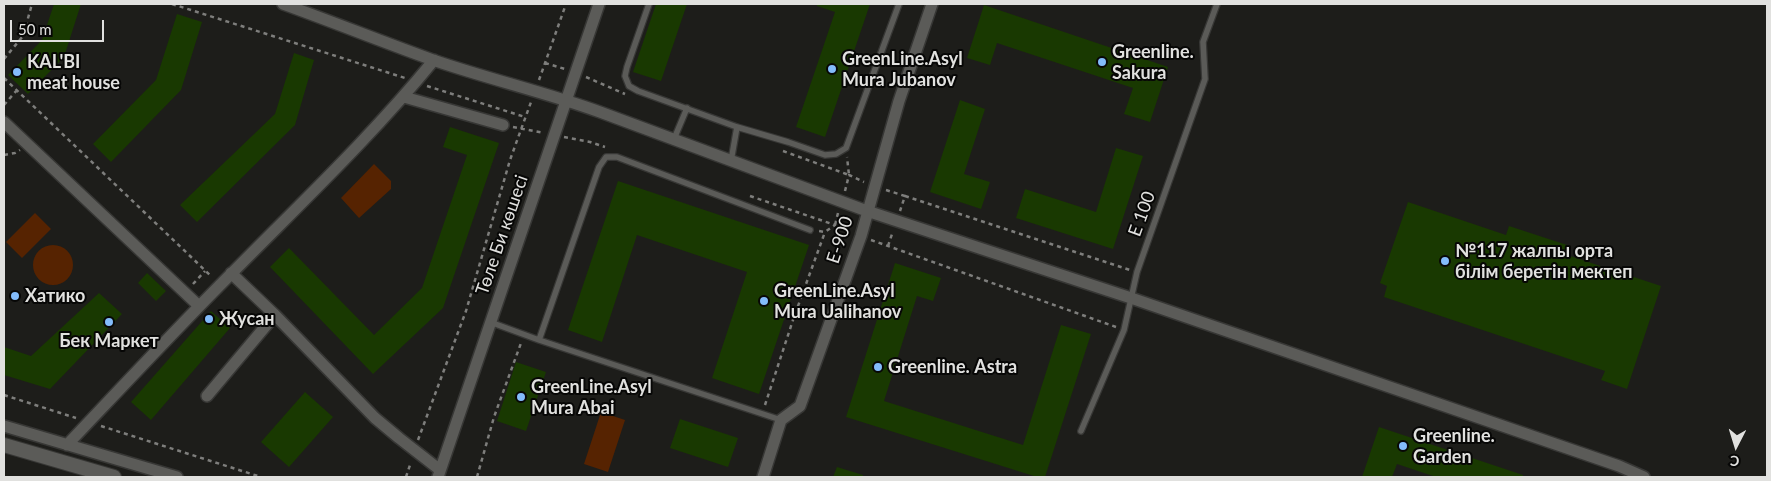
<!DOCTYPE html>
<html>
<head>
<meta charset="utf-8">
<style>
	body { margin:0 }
	#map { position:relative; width:1771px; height:481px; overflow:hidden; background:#1d1d1a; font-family:Lato,sans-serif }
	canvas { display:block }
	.frame { position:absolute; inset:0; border:5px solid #e1e1df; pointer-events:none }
	.north { position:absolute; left:1711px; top:421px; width:50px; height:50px; -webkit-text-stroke:4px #070706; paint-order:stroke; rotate:185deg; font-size:14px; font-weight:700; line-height:20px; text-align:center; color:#e1e1df }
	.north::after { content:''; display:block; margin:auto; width:18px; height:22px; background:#e1e1df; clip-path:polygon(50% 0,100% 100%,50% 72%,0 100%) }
	.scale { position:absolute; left:10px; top:20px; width:94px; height:22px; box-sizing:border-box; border:2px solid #e1e1df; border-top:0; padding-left:6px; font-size:15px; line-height:18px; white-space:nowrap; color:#e1e1df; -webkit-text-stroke:4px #070706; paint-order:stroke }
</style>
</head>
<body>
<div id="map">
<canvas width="1771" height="481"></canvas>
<div class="frame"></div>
<div class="north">С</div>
<div class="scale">50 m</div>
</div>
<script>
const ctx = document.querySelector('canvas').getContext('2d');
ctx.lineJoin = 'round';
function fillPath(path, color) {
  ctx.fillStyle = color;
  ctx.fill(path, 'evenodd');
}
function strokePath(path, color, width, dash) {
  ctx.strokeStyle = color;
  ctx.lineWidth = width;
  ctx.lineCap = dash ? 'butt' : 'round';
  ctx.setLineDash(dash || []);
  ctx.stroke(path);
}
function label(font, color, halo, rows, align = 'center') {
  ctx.font = font + ' Lato,sans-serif';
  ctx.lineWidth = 4;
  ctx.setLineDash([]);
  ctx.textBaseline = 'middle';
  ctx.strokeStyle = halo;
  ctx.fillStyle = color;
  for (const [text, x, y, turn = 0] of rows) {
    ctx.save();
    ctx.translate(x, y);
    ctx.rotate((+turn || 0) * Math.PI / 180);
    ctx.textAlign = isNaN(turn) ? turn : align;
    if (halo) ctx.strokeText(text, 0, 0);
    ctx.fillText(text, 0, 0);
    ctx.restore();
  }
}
fillPath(new Path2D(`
	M 374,164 L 391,181 L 391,189 L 359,218 L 341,198 Z
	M 35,213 L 51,229 L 22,258 L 6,242 Z
	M33 265a20 20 0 1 1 40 0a20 20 0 1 1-40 0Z
	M 601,412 L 625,420 L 608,472 L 584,464 Z`), '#562301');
fillPath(new Path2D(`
	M 54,4 L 81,4 L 64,57 L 28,94 L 8,75 L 42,40 Z
	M 656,4 L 687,4 L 661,81 L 633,72 Z
	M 817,4 L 870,4 L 825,137 L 796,127 L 835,12 L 817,6 Z
	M 984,5 L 1168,67 L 1150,122 L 1124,114 L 1133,88 L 997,43 L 990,65 L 967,58 Z
	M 177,14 L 202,22 L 181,90 L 111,162 L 93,144 L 156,80 Z
	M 294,53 L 314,60 L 295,125 L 197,222 L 180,205 L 275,114 Z
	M 960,100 L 985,109 L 964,174 L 990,182 L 981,209 L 930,192 Z
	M 450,127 L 499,143 L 443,308 L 373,374 L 270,267 L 289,248 L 374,335 L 422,288 L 467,155 L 443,147 Z
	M 1116,148 L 1143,156 L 1113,249 L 1016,218 L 1025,189 L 1096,212 Z
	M 618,181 L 809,245 L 759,394 L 712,378 L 747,272 L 637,235 L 602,342 L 568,330 Z
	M 1408,202 L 1506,235 L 1509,226 L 1567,245 L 1564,254 L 1661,286 L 1627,389 L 1601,380 L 1605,371 L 1384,297 L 1387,286 L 1380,283 Z
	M 895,263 L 941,278 L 933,301 L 917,296 L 884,401 L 1023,445 L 1061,325 L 1091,334 L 1045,477 L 1037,477 L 846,417 Z
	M 147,273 L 166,291 L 156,301 L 138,283 Z
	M 99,293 L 122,314 L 50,389 L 4,375 L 4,347 L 31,356 Z
	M 211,311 L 230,328 L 151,420 L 131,402 Z
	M 516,362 L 546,372 L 526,431 L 497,421 Z
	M 305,392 L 333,417 L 289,467 L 261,442 Z
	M 680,419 L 738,438 L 728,467 L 670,448 Z
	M 1379,427 L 1523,475 L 1523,477 L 1436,477 L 1397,464 L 1392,477 L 1362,477 Z
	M 837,467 L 863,475 L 863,477 L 833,477 Z`), '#193901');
const service = new Path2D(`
	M 649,4 L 627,67 L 625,76 L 629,86 L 638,91 L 737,127 L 788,142 L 825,155 L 836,154 L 846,148 L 899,4
	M 674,139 L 687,108
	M 731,161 L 737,127
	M 490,322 L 539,340 L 781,420
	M 539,340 L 599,167 L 606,157 L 617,157 L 810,230
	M 1081,431 L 1124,330 L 1137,272 L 1205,79 L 1203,42 L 1217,4`);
const minor = new Path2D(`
	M 283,4 C 333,22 383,42 433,60 C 488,79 545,92 600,112 L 867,211 L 1131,298 L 1619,466 L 1644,477
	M 404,97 L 503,125
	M 4,122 L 199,306
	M 231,273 L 275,315 L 375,418 L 399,438 L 440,470
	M 207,396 L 275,315
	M 4,426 L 177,477
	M 67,445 C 122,387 176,329 233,272 C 301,203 372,136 434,60
	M 438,477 L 599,4
	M 763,477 L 781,420 L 800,406 L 861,236 L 899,101 L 932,4`);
const secondary = new Path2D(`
	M 4,445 L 114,477`);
strokePath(service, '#373735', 8);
strokePath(minor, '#373735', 14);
strokePath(secondary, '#373735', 16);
strokePath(new Path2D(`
	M 172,4 L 405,78
	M 4,59 L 23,36 L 32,4
	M 545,63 L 565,69
	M 586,77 L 625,94
	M 4,78 L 212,277
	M 539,80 L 566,4
	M 427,86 L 525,117
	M 4,105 L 17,90
	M 513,127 L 544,133
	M 564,137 L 590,142 L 605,147
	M 783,151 L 849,175 L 847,157
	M 4,155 L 15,153 L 20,150
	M 886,190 L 905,196 L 900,211
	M 845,191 L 849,175 L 864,182
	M 750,196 L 835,225 L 825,232 L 819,231
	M 905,196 L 1130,270
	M 838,213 L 835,225 L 850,232
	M 871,240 L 1116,327
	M 888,246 L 893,231
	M 193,284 L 205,271
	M 4,395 L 76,418
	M 765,405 L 794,317 L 825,232
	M 101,426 L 261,477
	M 418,440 L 466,311 L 510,160 L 531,102
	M 406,477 L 411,462
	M 477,477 L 494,417 L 521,343`), '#7e7e7c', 2.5, [4, 4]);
strokePath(service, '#5b5b58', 5.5);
strokePath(minor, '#5b5b58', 11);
strokePath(secondary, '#5b5b58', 14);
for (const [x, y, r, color] of [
	[1102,62,5,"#83bcfb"],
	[832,69,5,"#83bcfb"],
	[17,72,5,"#83bcfb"],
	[1445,261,5,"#83bcfb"],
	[15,296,5,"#83bcfb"],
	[764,301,5,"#83bcfb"],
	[209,319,5,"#83bcfb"],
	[109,322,5,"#83bcfb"],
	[878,367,5,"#83bcfb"],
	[521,397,5,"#83bcfb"],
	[1403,446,5,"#83bcfb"]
]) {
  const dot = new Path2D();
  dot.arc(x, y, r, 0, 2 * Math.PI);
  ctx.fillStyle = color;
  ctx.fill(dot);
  strokePath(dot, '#070706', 2);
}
label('bold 18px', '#e1e1df', '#070706', [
	["Greenline.",1112,52],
	["Sakura",1112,73],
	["GreenLine.Asyl",842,59],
	["Mura Jubanov",842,80],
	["KAL'BI",27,62],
	["meat house",27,83],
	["№117 жалпы орта",1455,251],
	["білім беретін мектеп",1455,272],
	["GreenLine.Asyl",774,291],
	["Mura Ualihanov",774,312],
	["Хатико",25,296],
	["Жусан",219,319],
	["Бек Маркет",109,341,"center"],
	["Greenline. Astra",888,367],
	["GreenLine.Asyl",531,387],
	["Mura Abai",531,408],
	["Greenline.",1413,436],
	["Garden",1413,457]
], 'left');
label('18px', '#e1e1df', '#070706', [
	["E 100",1142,214,-70],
	["Төле Би көшесі",502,235,-71],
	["E-900",840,240,-72]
]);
</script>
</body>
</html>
